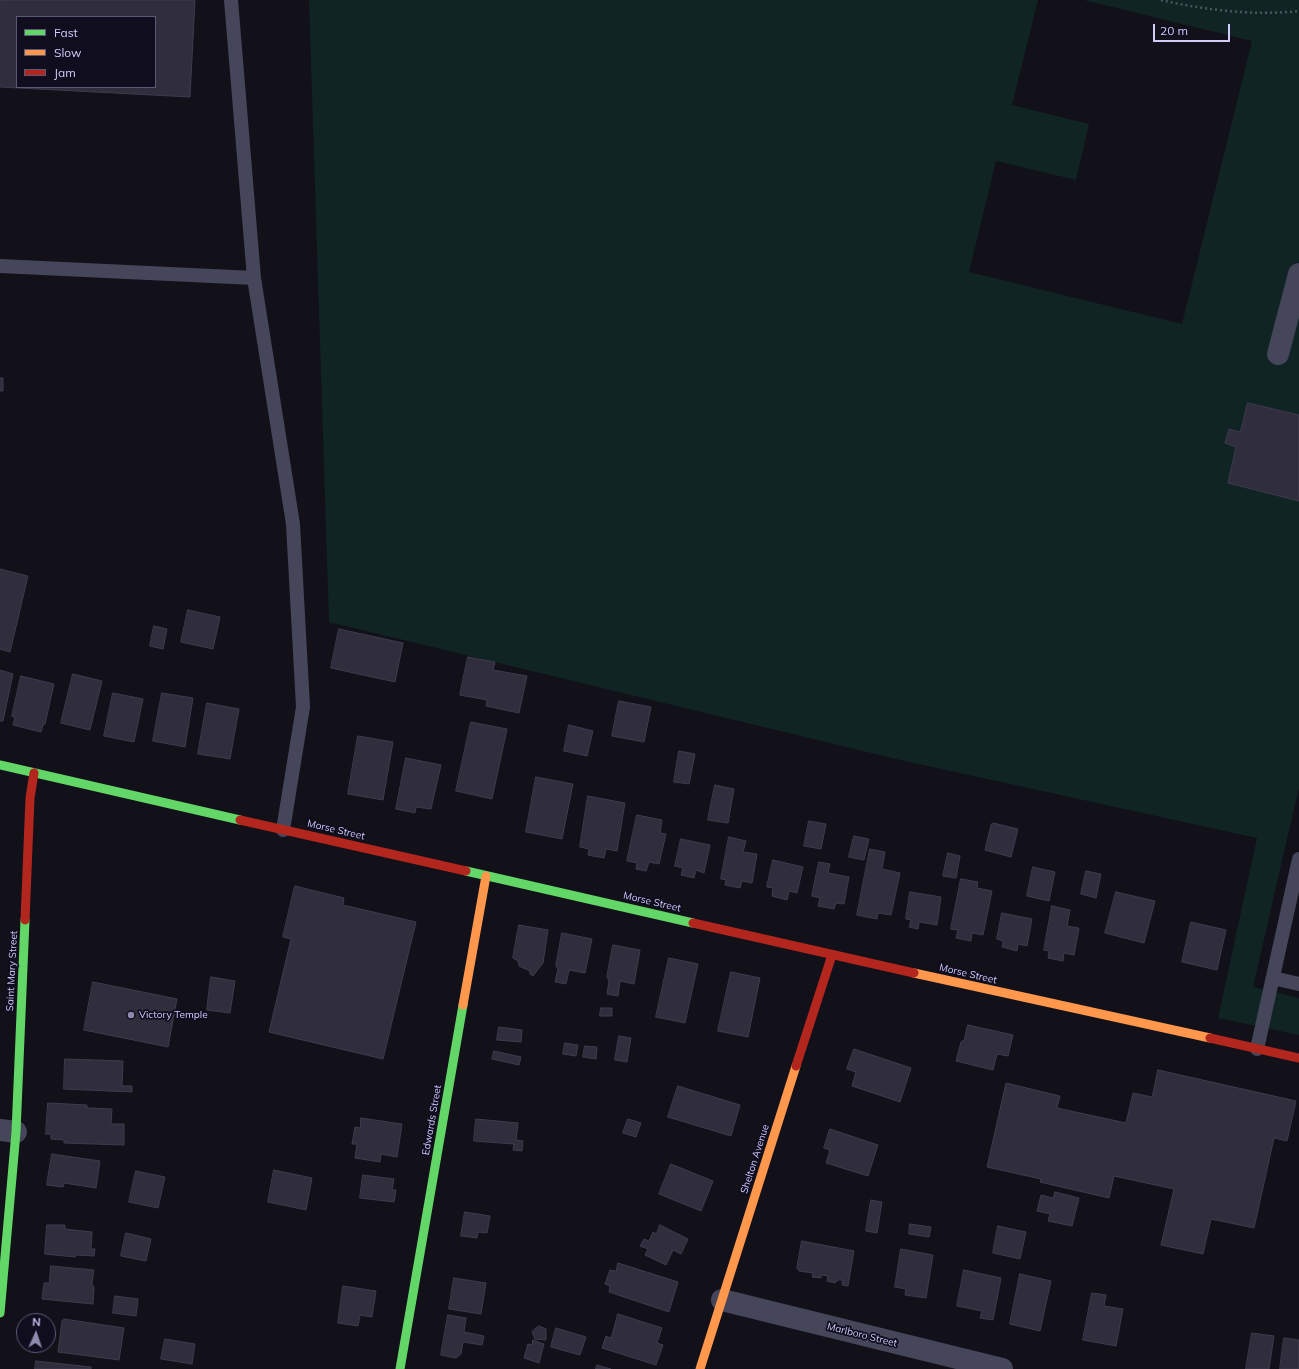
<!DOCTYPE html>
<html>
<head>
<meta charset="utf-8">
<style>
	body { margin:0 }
	#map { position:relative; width:1299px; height:1369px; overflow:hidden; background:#12111a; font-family:Mulish,sans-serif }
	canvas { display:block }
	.legend { position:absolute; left:16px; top:16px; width:140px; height:72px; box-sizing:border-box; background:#0f0d1e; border:1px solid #5c5977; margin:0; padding:5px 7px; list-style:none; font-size:12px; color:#d0ccfd }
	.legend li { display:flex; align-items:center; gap:8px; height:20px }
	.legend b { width:20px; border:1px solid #5c5977 }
	.north { position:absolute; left:16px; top:1313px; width:40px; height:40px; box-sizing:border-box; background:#0f0d1e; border:1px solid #5c5977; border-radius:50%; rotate:3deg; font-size:11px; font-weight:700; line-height:16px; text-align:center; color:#d0ccfd }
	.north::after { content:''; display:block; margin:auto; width:14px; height:18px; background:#8e8bae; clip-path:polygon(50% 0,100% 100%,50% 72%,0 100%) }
	.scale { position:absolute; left:1153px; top:24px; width:77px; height:18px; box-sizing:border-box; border:2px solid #d0ccfd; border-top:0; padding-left:5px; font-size:12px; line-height:14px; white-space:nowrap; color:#d0ccfd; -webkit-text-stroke:3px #0f0d1e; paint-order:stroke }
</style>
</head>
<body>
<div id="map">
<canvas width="1299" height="1369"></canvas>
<ul class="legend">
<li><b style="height:5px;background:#63d668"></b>Fast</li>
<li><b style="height:5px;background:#ff974d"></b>Slow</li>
<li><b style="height:5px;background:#b3261e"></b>Jam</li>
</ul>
<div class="north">N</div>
<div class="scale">20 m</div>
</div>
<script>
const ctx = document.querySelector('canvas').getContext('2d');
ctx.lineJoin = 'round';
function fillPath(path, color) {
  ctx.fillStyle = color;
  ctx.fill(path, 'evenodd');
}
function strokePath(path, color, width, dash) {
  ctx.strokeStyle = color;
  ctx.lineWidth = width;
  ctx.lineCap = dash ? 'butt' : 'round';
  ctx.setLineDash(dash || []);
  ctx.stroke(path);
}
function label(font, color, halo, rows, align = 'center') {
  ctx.font = font + ' Mulish,sans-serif';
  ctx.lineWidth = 3.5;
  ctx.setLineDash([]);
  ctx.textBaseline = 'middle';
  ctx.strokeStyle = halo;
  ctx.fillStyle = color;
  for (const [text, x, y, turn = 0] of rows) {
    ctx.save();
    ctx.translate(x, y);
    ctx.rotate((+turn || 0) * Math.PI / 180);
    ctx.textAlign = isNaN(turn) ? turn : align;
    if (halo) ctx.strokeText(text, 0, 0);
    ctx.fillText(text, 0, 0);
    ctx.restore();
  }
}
fillPath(new Path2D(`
	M 309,0 L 1038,0 L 1012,105 L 1089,124 L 1076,180 L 996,161 L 969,272 L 1182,324 L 1252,41 L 1084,0 L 1299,0 L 1299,415 L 1248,403 L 1240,432 L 1229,430 L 1225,443 L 1236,447 L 1228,483 L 1299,501 L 1299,787 L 1253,987 L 1299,998 L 1299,1035 L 1218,1018 L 1257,838 L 896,759 L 329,622 Z`), '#102424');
const building = new Path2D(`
	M 0,0 L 195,0 L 190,97 L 0,87 ZM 17,17 L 155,17 L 155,87 L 17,87 Z
	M 0,378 L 3,378 L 3,391 L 0,391 Z
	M 1248,403 L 1299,415 L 1299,501 L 1228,483 L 1236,447 L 1225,443 L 1229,429 L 1240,432 Z
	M 0,569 L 28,576 L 10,652 L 0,649 Z
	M 188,610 L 220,617 L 213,649 L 181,642 Z
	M 154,626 L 167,629 L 163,649 L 150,646 Z
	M 339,629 L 403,643 L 395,682 L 331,668 Z
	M 468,657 L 495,662 L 493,670 L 527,676 L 519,713 L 486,706 L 487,700 L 460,695 Z
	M 0,670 L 13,674 L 3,721 L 0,721 Z
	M 73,674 L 102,681 L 90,730 L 61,723 Z
	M 21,676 L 54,684 L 45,724 L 43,725 L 41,732 L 13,725 L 15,718 L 12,716 Z
	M 113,693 L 143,699 L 134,742 L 104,736 Z
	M 162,693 L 193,698 L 185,747 L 153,741 Z
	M 619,701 L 651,707 L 644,742 L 612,736 Z
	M 207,703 L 239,709 L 230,759 L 198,754 Z
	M 471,722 L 507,729 L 492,799 L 456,791 Z
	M 569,725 L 593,731 L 587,756 L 564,751 Z
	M 358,736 L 393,742 L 383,800 L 348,794 Z
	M 679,751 L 695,754 L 689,784 L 674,782 Z
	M 406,758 L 441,765 L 431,809 L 416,807 L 415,813 L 396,809 Z
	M 536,777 L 573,784 L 562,839 L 526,832 Z
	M 715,785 L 734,789 L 728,823 L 708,820 Z
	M 588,796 L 625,803 L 617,851 L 606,849 L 604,858 L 588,855 L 589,849 L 580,847 Z
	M 637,815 L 662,820 L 660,833 L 666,834 L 659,864 L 649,862 L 646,871 L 636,869 L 637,863 L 627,861 Z
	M 809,821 L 826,824 L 821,849 L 804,846 Z
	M 993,823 L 1018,829 L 1011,857 L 985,850 L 991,825 Z
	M 854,836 L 869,839 L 864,860 L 849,857 Z
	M 729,837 L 746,841 L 743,852 L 757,854 L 752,883 L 742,881 L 740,888 L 725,885 L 726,880 L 721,879 Z
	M 681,839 L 710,845 L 704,873 L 696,870 L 694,878 L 681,875 L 683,868 L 675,866 Z
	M 870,849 L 885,852 L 882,869 L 900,873 L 891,915 L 878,913 L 877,919 L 857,915 Z
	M 948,853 L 960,856 L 956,878 L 943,876 Z
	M 773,860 L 803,867 L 797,893 L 789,891 L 787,900 L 772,896 L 773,888 L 767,887 Z
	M 819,862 L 830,864 L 828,873 L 849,877 L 844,904 L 836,903 L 834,909 L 818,906 L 820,898 L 812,896 Z
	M 1033,867 L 1055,872 L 1049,901 L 1027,896 Z
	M 1086,871 L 1101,874 L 1096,898 L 1081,894 Z
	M 961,879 L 978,882 L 977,888 L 992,891 L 983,935 L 972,933 L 971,941 L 956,938 L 958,930 L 951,929 Z
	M 295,886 L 344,898 L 343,905 L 416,922 L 383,1059 L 269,1032 L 291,939 L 283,937 Z
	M 910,892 L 941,897 L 937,925 L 919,922 L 918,929 L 909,927 L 911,920 L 906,919 Z
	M 1116,892 L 1155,901 L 1144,943 L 1105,933 Z
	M 1052,906 L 1070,910 L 1067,926 L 1079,928 L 1074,955 L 1064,953 L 1063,961 L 1048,958 L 1049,951 L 1044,950 Z
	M 1002,913 L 1032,919 L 1027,946 L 1018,944 L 1017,951 L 1002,947 L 1003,941 L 997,939 Z
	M 1191,922 L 1226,930 L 1217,970 L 1182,962 Z
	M 519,925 L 548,930 L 543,963 L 533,976 L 530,974 L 530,971 L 519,966 L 518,961 L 513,958 Z
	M 562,933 L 592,939 L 585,973 L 569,970 L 566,984 L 555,982 L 558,969 L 556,966 Z
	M 613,945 L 640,950 L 634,984 L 620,981 L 618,996 L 607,994 L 609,981 L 607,977 Z
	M 669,958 L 698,964 L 685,1023 L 656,1017 Z
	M 731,972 L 760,978 L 748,1037 L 718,1031 Z
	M 211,977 L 235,981 L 230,1013 L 207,1010 Z
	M 93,982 L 177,999 L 168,1047 L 84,1030 Z
	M 601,1008 L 612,1008 L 612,1016 L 600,1016 Z
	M 968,1025 L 1013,1035 L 1008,1056 L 997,1054 L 993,1070 L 956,1061 L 961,1042 L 964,1040 Z
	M 499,1027 L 522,1030 L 521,1042 L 497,1040 Z
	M 619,1036 L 631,1038 L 627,1062 L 615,1060 Z
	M 565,1043 L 578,1045 L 576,1056 L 563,1054 Z
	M 585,1046 L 597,1047 L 596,1059 L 583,1057 Z
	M 854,1049 L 911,1068 L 900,1102 L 852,1086 L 856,1072 L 847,1069 Z
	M 494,1051 L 521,1057 L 519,1065 L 492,1059 Z
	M 65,1059 L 123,1061 L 122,1086 L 132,1086 L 132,1092 L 64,1089 Z
	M 1158,1070 L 1296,1101 L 1287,1141 L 1274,1138 L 1254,1228 L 1211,1219 L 1203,1254 L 1161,1245 L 1174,1189 L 1114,1176 L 1109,1198 L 1040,1182 L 1041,1179 L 987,1167 L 1006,1083 L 1060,1096 L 1057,1108 L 1126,1123 L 1133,1093 L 1152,1097 Z
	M 678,1086 L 740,1105 L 731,1136 L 668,1117 Z
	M 48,1103 L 87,1105 L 87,1108 L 112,1109 L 111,1124 L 124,1124 L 124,1145 L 64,1143 L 64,1140 L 51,1139 L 51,1134 L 46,1134 Z
	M 361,1118 L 402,1124 L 397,1157 L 381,1154 L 380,1162 L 355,1158 L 357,1144 L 352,1144 L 355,1127 L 360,1128 Z
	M 476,1119 L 518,1123 L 516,1140 L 523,1141 L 522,1151 L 513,1150 L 514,1144 L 474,1141 Z
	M 628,1119 L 641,1123 L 636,1137 L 623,1133 Z
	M 830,1129 L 878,1145 L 868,1176 L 826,1163 L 830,1150 L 824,1148 Z
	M 52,1154 L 100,1161 L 96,1188 L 64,1183 L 63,1187 L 47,1185 Z
	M 671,1164 L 713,1181 L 701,1211 L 659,1194 Z
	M 274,1170 L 312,1178 L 306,1210 L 268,1202 Z
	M 136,1171 L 165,1177 L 158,1208 L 129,1202 Z
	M 363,1175 L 394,1179 L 392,1190 L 396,1190 L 394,1202 L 360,1198 Z
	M 1055,1192 L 1079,1198 L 1072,1226 L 1048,1221 L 1050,1214 L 1037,1211 L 1041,1195 L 1053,1198 Z
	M 871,1200 L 882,1202 L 877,1233 L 866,1231 Z
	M 465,1212 L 490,1216 L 487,1233 L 478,1232 L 477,1238 L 461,1236 Z
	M 910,1224 L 931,1227 L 929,1237 L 909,1234 Z
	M 47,1225 L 65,1225 L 65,1229 L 92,1232 L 91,1249 L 95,1249 L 94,1256 L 76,1255 L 75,1257 L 45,1254 Z
	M 660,1225 L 688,1239 L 681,1254 L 673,1250 L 666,1265 L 645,1255 L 648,1249 L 640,1246 L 644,1239 L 649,1241 L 653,1232 L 656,1234 Z
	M 998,1226 L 1026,1232 L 1020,1259 L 993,1253 Z
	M 126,1233 L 151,1239 L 146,1261 L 121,1256 Z
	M 802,1241 L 854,1251 L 848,1286 L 842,1285 L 843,1280 L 838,1280 L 835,1283 L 827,1281 L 828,1276 L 821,1275 L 821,1278 L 812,1277 L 813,1273 L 799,1271 L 797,1268 Z
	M 901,1249 L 933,1255 L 926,1298 L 905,1295 L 906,1289 L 895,1287 Z
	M 618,1263 L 678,1282 L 669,1312 L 609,1292 L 610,1286 L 605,1284 L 610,1270 L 616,1271 Z
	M 51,1266 L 94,1270 L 92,1283 L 94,1288 L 93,1304 L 42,1299 L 44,1283 L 49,1283 Z
	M 964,1270 L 1001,1278 L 993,1320 L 980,1318 L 982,1311 L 957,1306 Z
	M 1020,1274 L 1051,1281 L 1040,1331 L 1010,1324 Z
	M 454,1278 L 486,1283 L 481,1314 L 449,1309 Z
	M 343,1286 L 376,1291 L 372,1317 L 360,1315 L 358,1326 L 338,1323 Z
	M 1092,1293 L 1106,1295 L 1104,1306 L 1123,1309 L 1116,1346 L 1083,1340 Z
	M 115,1296 L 138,1299 L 136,1316 L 113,1313 Z
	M 618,1314 L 662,1328 L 657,1343 L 663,1345 L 656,1365 L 602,1348 L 606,1336 L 611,1338 Z
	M 448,1315 L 466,1318 L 464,1332 L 484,1336 L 482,1345 L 463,1342 L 461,1354 L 456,1358 L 441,1355 Z
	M 64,1319 L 124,1328 L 119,1360 L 58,1352 L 62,1321 Z
	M 539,1326 L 546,1329 L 546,1340 L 535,1339 L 532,1332 Z
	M 556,1328 L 586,1337 L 580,1355 L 551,1347 Z
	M 1252,1333 L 1274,1336 L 1269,1369 L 1246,1369 Z
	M 1284,1338 L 1299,1340 L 1299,1369 L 1280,1369 Z
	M 165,1339 L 195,1344 L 192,1364 L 161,1359 Z
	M 533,1340 L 544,1344 L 539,1363 L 524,1358 L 528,1344 L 532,1345 Z
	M 36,1361 L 91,1367 L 91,1369 L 35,1369 Z
	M 597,1365 L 611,1369 L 596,1369 Z`);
fillPath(building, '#302e3c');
strokePath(building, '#3e3b4e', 1);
strokePath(new Path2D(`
	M 1161,0 C 1203,10 1257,16 1299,11`), '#485762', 2.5, [2, 3]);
strokePath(new Path2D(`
	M 231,0 L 254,278 L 293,524 L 303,707 L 283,830
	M 0,266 L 254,278
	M 1273,978 L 1299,984
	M 1257,1049 L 1299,859`), '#46465b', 14);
strokePath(new Path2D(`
	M 1278,354 L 1299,274
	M 0,1130 L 16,1132
	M 722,1300 L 1002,1369`), '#46465b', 22);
strokePath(new Path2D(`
	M 0,765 L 240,820
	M 466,871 L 693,923
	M 0,1313 L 16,1132 L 25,920
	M 400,1369 L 463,1005`), '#63d668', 9);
strokePath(new Path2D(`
	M 914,973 L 1210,1038
	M 463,1005 L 486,876
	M 700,1369 L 796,1066`), '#ff974d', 9);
strokePath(new Path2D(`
	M 240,820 L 466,871
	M 25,920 L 30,798 L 34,773
	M 693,923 L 914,973
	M 1210,1038 L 1299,1058
	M 796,1066 L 832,955`), '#b3261e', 9);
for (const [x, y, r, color] of [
	[131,1015,4,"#8e8bae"]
]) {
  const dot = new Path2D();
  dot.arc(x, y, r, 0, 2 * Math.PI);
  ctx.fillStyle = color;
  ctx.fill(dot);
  strokePath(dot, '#0f0d1e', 1.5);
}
label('10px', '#d0ccfd', '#0f0d1e', [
	["Morse Street",336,830,13],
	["Morse Street",652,902,13],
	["Saint Mary Street",12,971,-87],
	["Morse Street",968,974,13],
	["Edwards Street",432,1120,-80],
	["Shelton Avenue",755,1159,-72],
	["Marlboro Street",862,1335,14]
]);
label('10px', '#d0ccfd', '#0f0d1e', [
	["Victory Temple",139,1015]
], 'left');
</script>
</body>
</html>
